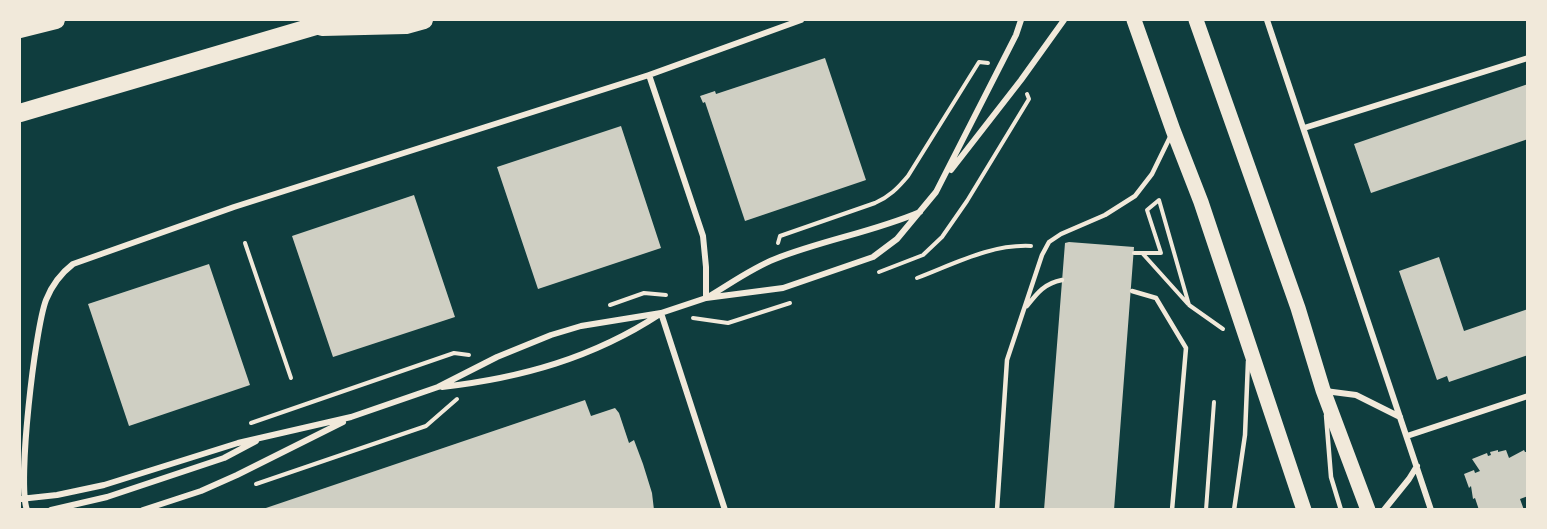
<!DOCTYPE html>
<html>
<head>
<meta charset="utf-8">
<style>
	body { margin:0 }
	#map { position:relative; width:1547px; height:529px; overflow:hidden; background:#0f3d3e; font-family:"PT Sans",sans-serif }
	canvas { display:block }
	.frame { position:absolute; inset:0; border:21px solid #f1e9da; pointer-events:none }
</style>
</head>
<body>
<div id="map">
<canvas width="1547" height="529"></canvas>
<div class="frame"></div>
</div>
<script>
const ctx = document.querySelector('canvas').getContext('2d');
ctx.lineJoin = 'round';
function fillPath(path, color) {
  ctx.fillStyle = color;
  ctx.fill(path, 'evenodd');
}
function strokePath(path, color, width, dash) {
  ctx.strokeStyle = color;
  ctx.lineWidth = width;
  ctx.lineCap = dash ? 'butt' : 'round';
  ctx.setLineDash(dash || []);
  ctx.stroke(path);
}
fillPath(new Path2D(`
	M 825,58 L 866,180 L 745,221 L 705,102 L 703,103 L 700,96 L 715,91 L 716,94 Z
	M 1528,84 L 1528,139 L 1371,193 L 1354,144 Z
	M 621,126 L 661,248 L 538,289 L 497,167 Z
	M 414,195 L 455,317 L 333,357 L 292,236 Z
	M 1069,242 L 1134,247 L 1114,510 L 1044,510 L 1065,243 Z
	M 1439,257 L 1464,331 L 1528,309 L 1528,355 L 1449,382 L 1447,376 L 1437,380 L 1399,271 Z
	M 209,264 L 250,385 L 129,426 L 88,304 Z
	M 585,400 L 591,416 L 615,408 L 619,413 L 629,443 L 634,440 L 643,464 L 652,493 L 654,510 L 260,510 Z
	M 1498,450 L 1498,452 L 1506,450 L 1509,458 L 1524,450 L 1525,452 L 1528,452 L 1528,496 L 1520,499 L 1524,510 L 1479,510 L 1475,498 L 1473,499 L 1471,486 L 1469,488 L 1464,474 L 1474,470 L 1475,473 L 1480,471 L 1472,459 L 1487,453 L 1488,456 L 1491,455 L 1490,452 Z`), '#cfcfc3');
strokePath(new Path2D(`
	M 245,243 L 291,378
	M 778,243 L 780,236 L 875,203 C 889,197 898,188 908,176 L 979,62 L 988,63
	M 1134,253 L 1161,253 L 1147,210 L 1159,200 L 1189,305 L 1223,329
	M 1143,254 L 1188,304
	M 879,272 L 923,255 L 942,237 L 967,201 L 1029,99 L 1027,94
	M 917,278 C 954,264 991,244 1031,246
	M 610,305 L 644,293 L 666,295
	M 693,318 L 728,323 L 790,303
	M 251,423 L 454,353 L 469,355
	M 256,484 L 426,426 L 457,399
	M 1206,510 L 1214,402`), '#f1e9da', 4);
strokePath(new Path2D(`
	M 1132,291 L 1156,298 L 1186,348 L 1172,510
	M 1027,306 C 1037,293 1045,283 1062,280
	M 1326,415 L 1331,477 L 1341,510
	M 997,510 L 1007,360 L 1042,255 L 1049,242 L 1061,234 L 1105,215 L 1135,196 L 1152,174 L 1171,135
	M 1234,510 L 1245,435 L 1248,361`), '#f1e9da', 4.5);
strokePath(new Path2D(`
	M 1267,20 L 1431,510
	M 649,75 L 801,20
	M 1304,128 L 1528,58
	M 951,170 L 1021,80 L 1064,20
	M 708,297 C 730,284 752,268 775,259 C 823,240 873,232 920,212
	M 661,313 L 725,510
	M 442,387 C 521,378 593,358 660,314
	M 1325,391 L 1356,395 L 1400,417
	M 1407,436 L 1528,396
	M 20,499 L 57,495 L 104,485 L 238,443 L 351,417 L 438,387 L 497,357 L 551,335 L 581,326 L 661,313 L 706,298 L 783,288 L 873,257 L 897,239 L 936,192 L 1016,35 L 1021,20
	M 27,510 C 17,483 35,329 46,300 C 52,285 60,274 73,264 L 234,207 L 649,75 L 703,236 L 706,267 L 706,298
	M 51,510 L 107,497 L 224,458 L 256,441
	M 143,510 L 201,491 L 237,475 L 343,422
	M 1384,510 L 1409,479 L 1417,466`), '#f1e9da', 6);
strokePath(new Path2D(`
	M 1134,20 L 1173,130 L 1201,202 L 1304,510
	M 1196,20 L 1298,308 L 1323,390 L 1368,510`), '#f1e9da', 15);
strokePath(new Path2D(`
	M 322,27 L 406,25 L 424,20
	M 20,29 L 56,20
	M 20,113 L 336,20`), '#f1e9da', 18);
</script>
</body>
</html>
